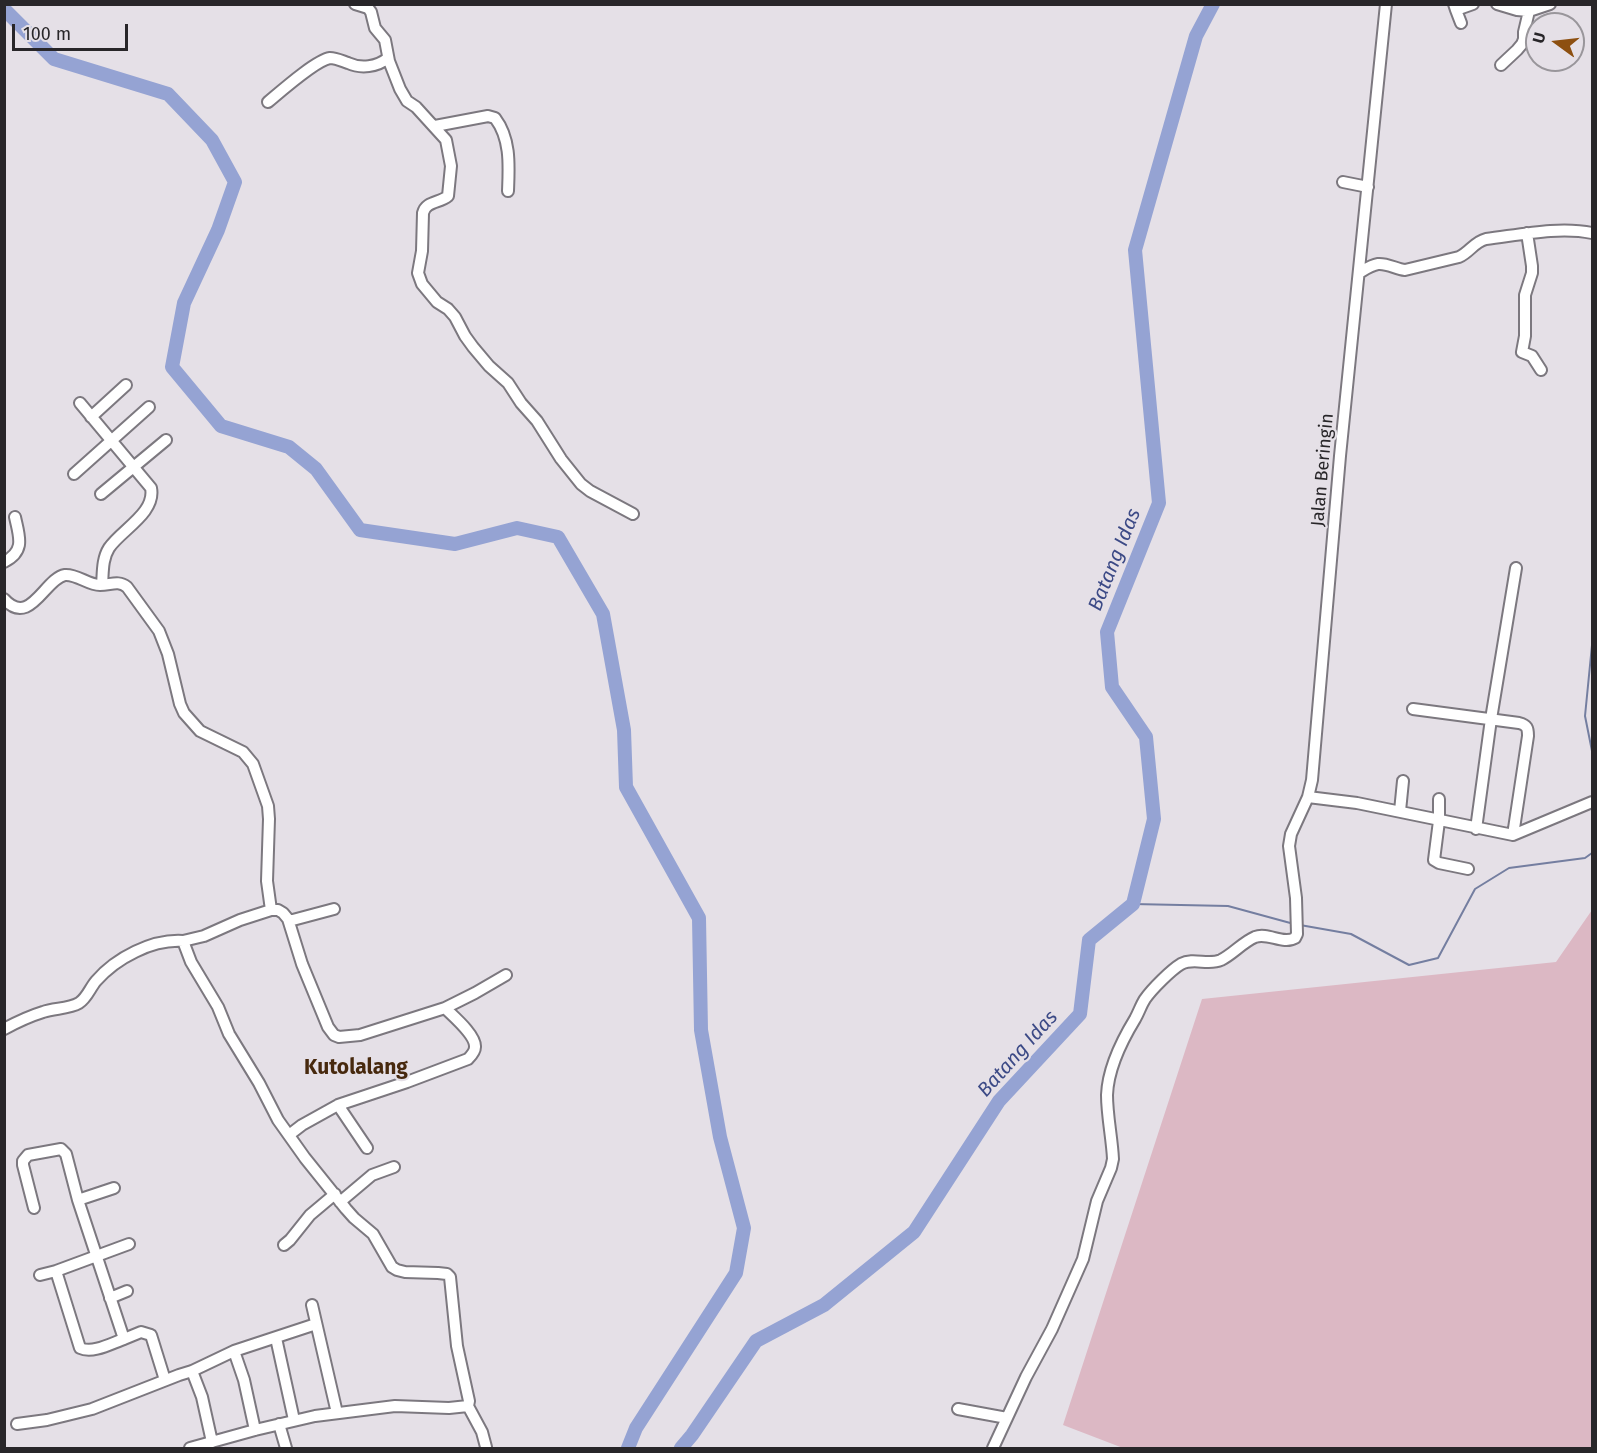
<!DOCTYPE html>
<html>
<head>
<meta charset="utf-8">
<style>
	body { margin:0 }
	#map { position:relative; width:1597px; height:1453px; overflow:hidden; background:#e5e0e7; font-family:"Fira Sans",sans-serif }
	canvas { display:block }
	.frame { position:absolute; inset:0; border:6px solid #282629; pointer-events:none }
	.north { position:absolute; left:1525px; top:12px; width:60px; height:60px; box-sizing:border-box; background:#e5e0e7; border:2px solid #99969b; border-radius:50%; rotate:285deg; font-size:16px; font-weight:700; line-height:24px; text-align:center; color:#282629 }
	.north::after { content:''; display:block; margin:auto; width:21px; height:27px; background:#8d5011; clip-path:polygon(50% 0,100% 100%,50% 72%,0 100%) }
	.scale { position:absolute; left:12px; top:24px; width:116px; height:27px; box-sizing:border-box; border:3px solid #282629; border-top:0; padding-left:8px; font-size:18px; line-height:21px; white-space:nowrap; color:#282629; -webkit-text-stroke:4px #e5e0e7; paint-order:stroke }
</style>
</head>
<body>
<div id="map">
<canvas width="1597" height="1453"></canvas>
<div class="frame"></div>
<div class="north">U</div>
<div class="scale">100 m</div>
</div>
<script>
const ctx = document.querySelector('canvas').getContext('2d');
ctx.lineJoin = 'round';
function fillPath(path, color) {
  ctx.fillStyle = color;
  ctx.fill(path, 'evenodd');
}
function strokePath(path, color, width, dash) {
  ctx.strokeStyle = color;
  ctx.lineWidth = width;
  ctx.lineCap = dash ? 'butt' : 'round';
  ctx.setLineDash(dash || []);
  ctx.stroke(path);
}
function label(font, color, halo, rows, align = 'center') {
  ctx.font = font + ' "Fira Sans",sans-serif';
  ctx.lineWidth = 4.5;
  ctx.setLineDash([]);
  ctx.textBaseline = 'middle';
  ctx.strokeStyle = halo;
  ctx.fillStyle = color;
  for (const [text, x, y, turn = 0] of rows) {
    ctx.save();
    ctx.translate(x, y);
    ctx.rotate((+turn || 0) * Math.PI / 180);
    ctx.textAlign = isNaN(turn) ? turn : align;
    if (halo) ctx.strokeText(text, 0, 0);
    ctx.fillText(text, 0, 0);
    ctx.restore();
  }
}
fillPath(new Path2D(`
	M 1592,910 L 1592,1448 L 1123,1448 L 1063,1425 L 1202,999 L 1556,962 Z`), '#dcb8c4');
strokePath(new Path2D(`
	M 1592,645 L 1585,716 L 1592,751
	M 1133,904 L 1228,906 L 1294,924
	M 1300,925 L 1351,934 L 1409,965 L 1438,958 L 1475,889 L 1509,868 L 1585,858 L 1592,853`), '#747ea0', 2);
strokePath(new Path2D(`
	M 4,9 L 54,59 L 168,94 L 212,140 L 235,182 L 218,230 L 184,303 L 172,367 L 221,426 L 289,447 L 316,469 L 360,530 L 455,544 L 517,528 L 558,537 L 603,614 L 624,730 L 626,787 L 699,918 L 701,1030 L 720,1137 L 744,1228 L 736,1273 L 636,1428 L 628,1448
	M 681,1448 L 692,1435 L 756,1341 L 824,1305 L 914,1232 L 999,1101 L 1080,1014 L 1089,940 L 1133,904 L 1154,819 L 1146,737 L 1112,687 L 1107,632 L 1159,503 L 1135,250 L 1196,36 L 1213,4`), '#95a3d3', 14);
const minor = new Path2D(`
	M 355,4 L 368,8 L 371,12 L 375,28 L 385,40 L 389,61 L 400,89 L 407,101 L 416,107 L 446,140 L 451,166 L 448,196 C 440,203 426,201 423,213 L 422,251 L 418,273 L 422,284 L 437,302 L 448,309 L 455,317 L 465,336 L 473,347 L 489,366 L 508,383 L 521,403 L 537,421 L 561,459 L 581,484 L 590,491 L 633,514
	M 1454,4 L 1456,10 L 1473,4
	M 1497,4 L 1517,10 L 1529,11 L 1550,4
	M 1456,10 L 1461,23
	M 1501,65 L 1517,50 L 1522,44 L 1524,39 L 1524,32 L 1529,11
	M 268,102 C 280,92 316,60 330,58 C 336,58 342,61 348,63 C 361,69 377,67 388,58
	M 435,126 L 488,116 L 495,118 C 511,139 509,166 508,191
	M 1343,182 L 1368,187
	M 1527,233 L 1532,266 L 1532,273 L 1525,295 L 1525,336 L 1522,352 L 1532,356 L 1541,370
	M 1359,273 C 1364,270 1371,265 1378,264 C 1387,263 1396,269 1405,270 L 1459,257 C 1470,252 1474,242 1486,239 C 1519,235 1559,226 1592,233
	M 80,403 L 151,488 C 156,513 121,530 109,548 C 102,559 103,573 102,585
	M 91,417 L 126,385
	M 74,474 L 149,407
	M 101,494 L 166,440
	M 4,562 C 26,551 19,536 15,517
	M 4,599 C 30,628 45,578 65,575 C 77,574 88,585 100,585 C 111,585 118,580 127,587 L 159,631 L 168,654 L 180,704 L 184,713 L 200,731 L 243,752 L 253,764 L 268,806 L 269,819 L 267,881 L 271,910
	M 1413,709 L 1519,723 C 1527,725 1528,728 1528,736 L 1513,835
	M 1308,797 L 1357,803 L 1513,835 L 1592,802
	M 1439,799 L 1439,821 L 1434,860 L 1439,863 L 1468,869
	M 1400,811 L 1403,781
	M 1476,829 L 1491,719 L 1516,568
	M 289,921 L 334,909
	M 183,941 L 204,936 L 240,920 L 271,910 L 278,910 L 283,913 L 288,919 L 302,964 L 328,1027 L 334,1035 L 339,1037 L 360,1035 L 445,1008 L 475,993 L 506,975
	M 4,1029 C 17,1022 30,1016 43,1012 C 54,1008 69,1009 79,1003 C 87,998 90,988 96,981 C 116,958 152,939 183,941 L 191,962 L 218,1007 L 229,1034 L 259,1083 L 278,1120 L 305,1158 L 346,1209 L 354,1218 L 373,1234 L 392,1267 L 397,1270 L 405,1272 L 438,1273 L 447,1274 L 450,1277 L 457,1346 L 469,1401 L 468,1406 L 482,1432 L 486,1447
	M 338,1105 L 367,1148
	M 289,1135 L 302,1125 L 338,1105 L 407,1082 L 468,1059 C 471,1056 475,1052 475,1047 C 476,1035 453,1016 445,1008
	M 78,1200 L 114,1188
	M 340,1202 L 372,1175 L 394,1167
	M 34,1208 L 23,1165 L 23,1161 L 28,1155 L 61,1149 L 66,1154 L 78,1200 L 124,1339 L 141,1332 L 151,1335 L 165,1380
	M 284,1245 L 290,1240 L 310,1215 L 335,1194
	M 56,1271 L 80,1348 C 93,1354 112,1343 124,1339
	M 40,1275 L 56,1271 L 129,1244
	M 110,1298 L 127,1291
	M 312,1305 L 337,1413
	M 276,1338 L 294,1420
	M 234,1351 L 244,1380 L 255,1430
	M 192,1371 L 202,1397 L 212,1442
	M 958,1409 L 1007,1418
	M 17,1424 L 47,1420 L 92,1409 L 179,1375 L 192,1371 L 234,1351 L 316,1324
	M 279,1424 L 286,1448
	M 190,1448 L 255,1430 L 315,1416 L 395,1406 L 449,1408 L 468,1406
	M 993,1448 L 1026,1377 L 1052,1329 L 1083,1259 L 1097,1201 L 1111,1168 L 1113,1159 C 1112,1138 1107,1116 1107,1095 C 1108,1068 1121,1042 1135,1019 C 1139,1012 1141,1005 1145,999 C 1152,989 1171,970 1181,964 C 1194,957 1208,966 1221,960 C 1233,954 1243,942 1255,937 C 1268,932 1283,945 1295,938 L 1297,934 L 1296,898 L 1289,846 L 1291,834 L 1308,797 L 1312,780 L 1340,456 L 1386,4`);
strokePath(minor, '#7c787f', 14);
strokePath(minor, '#fff', 10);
label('18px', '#282629', '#e5e0e7', [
	["Jalan Beringin",1323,470,-85]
]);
label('italic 20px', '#3c4a86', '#e5e0e7', [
	["Batang Idas",1115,560,-68],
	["Batang Idas",1018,1054,-48]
]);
label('bold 21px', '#47290e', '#e5e0e7', [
	["Kutolalang",356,1068]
]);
</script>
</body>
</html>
